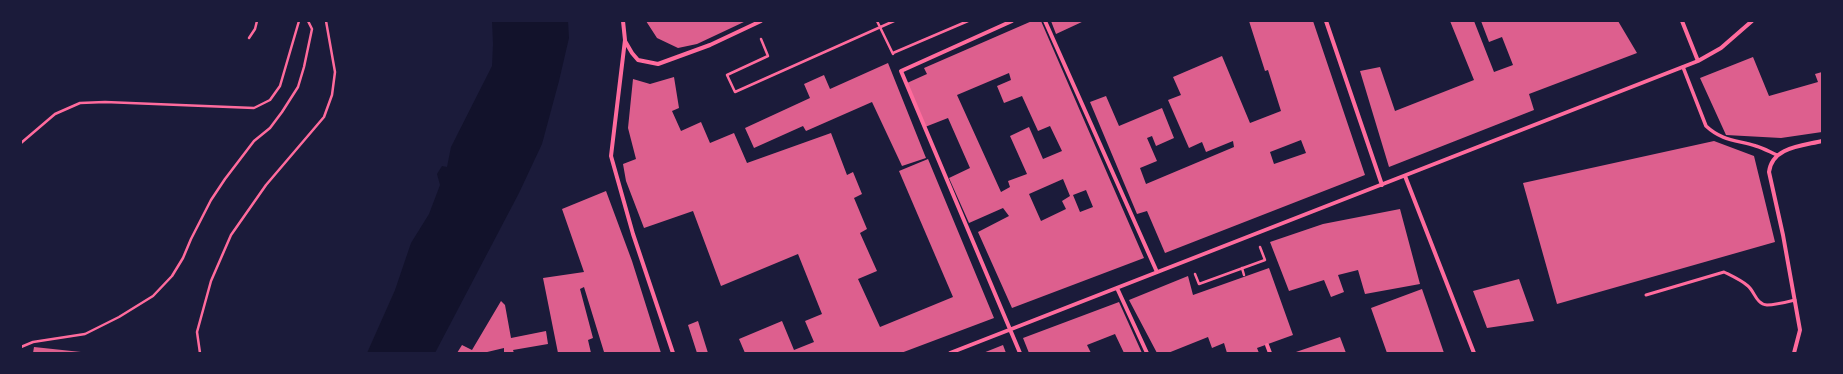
<!DOCTYPE html>
<html>
<head>
<meta charset="utf-8">
<style>
	body { margin:0 }
	#map { position:relative; width:1843px; height:374px; overflow:hidden; background:#1b1b3a; font-family:Ubuntu,sans-serif }
	canvas { display:block }
	.frame { position:absolute; inset:0; border:22px solid #1b1b3a; pointer-events:none }
</style>
</head>
<body>
<div id="map">
<canvas width="1843" height="374"></canvas>
<div class="frame"></div>
</div>
<script>
const ctx = document.querySelector('canvas').getContext('2d');
ctx.lineJoin = 'round';
function fillPath(path, color) {
  ctx.fillStyle = color;
  ctx.fill(path, 'evenodd');
}
function strokePath(path, color, width, dash) {
  ctx.strokeStyle = color;
  ctx.lineWidth = width;
  ctx.lineCap = dash ? 'butt' : 'round';
  ctx.setLineDash(dash || []);
  ctx.stroke(path);
}
fillPath(new Path2D(`
	M 492,21 L 568,21 L 569,38 L 559,81 L 542,144 L 519,193 L 435,353 L 367,353 L 395,290 L 411,243 L 429,214 L 440,185 L 437,174 L 442,166 L 447,167 L 451,147 L 492,66 L 493,44 Z`), '#12122b');
fillPath(new Path2D(`
	M 646,21 L 746,21 L 697,44 L 678,48 L 657,38 Z
	M 1032,21 L 1041,21 L 1144,258 L 1012,308 L 978,232 L 1009,216 L 1003,208 L 969,223 L 949,178 L 970,168 L 948,118 L 925,127 L 907,83 L 927,74 L 924,68 ZM 1009,73 L 1011,80 L 997,86 L 1004,103 L 1022,96 L 1038,131 L 1050,126 L 1062,151 L 1043,159 L 1029,127 L 1010,136 L 1027,174 L 1008,181 L 1010,187 L 1001,192 L 957,95 ZM 1063,179 L 1070,196 L 1062,201 L 1066,209 L 1041,221 L 1029,194 ZM 1086,190 L 1093,207 L 1080,212 L 1073,195 Z
	M 1051,21 L 1084,21 L 1056,34 Z
	M 1249,21 L 1313,21 L 1365,175 L 1165,253 L 1147,211 L 1137,214 L 1090,102 L 1106,96 L 1119,126 L 1162,108 L 1174,138 L 1156,146 L 1152,136 L 1147,138 L 1157,161 L 1140,168 L 1146,184 L 1234,147 L 1233,141 L 1206,152 L 1202,142 L 1189,148 L 1168,100 L 1181,95 L 1173,77 L 1222,56 L 1250,123 L 1281,111 L 1268,70 L 1265,71 ZM 1301,140 L 1306,153 L 1274,164 L 1270,152 Z
	M 1450,21 L 1474,21 L 1494,72 L 1513,65 L 1502,37 L 1489,42 L 1481,21 L 1618,21 L 1637,53 L 1529,94 L 1534,110 L 1389,167 L 1360,71 L 1380,67 L 1395,111 L 1474,80 Z
	M 1753,57 L 1769,96 L 1818,82 L 1815,74 L 1822,72 L 1822,132 L 1781,138 L 1726,135 L 1700,78 Z
	M 888,63 L 926,158 L 902,166 L 872,102 L 806,131 L 803,126 L 754,148 L 745,128 L 810,98 L 804,84 L 824,75 L 830,89 Z
	M 674,77 L 679,108 L 672,111 L 681,131 L 701,122 L 710,143 L 734,133 L 747,163 L 831,133 L 847,175 L 853,172 L 862,194 L 854,198 L 867,229 L 860,233 L 877,271 L 858,279 L 880,327 L 953,297 L 899,171 L 928,159 L 994,318 L 901,353 L 745,353 L 739,339 L 782,321 L 794,350 L 814,342 L 805,321 L 822,314 L 798,254 L 721,286 L 693,211 L 644,228 L 626,181 L 623,164 L 636,159 L 628,128 L 633,79 L 650,84 Z
	M 1714,141 L 1754,156 L 1775,242 L 1557,304 L 1523,183 Z
	M 606,191 L 632,261 L 661,353 L 602,353 L 604,352 L 584,287 L 580,289 L 593,338 L 588,340 L 591,353 L 558,353 L 543,278 L 584,272 L 562,209 Z
	M 1400,209 L 1420,284 L 1365,294 L 1358,270 L 1338,275 L 1344,292 L 1331,297 L 1324,280 L 1289,291 L 1270,242 L 1323,224 Z
	M 1269,268 L 1293,335 L 1257,348 L 1259,353 L 1227,353 L 1224,343 L 1212,348 L 1208,337 L 1168,353 L 1157,353 L 1129,300 L 1188,276 L 1193,295 Z
	M 1519,279 L 1534,321 L 1487,328 L 1473,291 Z
	M 1422,289 L 1444,353 L 1387,353 L 1371,308 Z
	M 501,301 L 505,305 L 511,338 L 546,331 L 548,344 L 513,350 L 514,353 L 504,353 L 504,348 L 483,353 L 457,353 L 462,345 L 472,350 Z
	M 1119,302 L 1142,353 L 1124,353 L 1115,334 L 1087,345 L 1091,353 L 1029,353 L 1023,338 Z
	M 698,321 L 708,353 L 697,353 L 688,325 Z
	M 1340,337 L 1346,353 L 1293,353 Z
	M 1003,345 L 1006,353 L 983,353 Z
	M 34,347 L 81,352 L 81,353 L 33,353 Z`), '#dd5f8e');
strokePath(new Path2D(`
	M 877,21 L 893,54
	M 249,38 L 255,29 L 257,21
	M 761,39 L 768,56 L 727,75 L 735,92 L 894,21
	M 893,53 L 968,21
	M 21,143 L 55,114 L 80,103 L 105,102 L 254,108 L 270,100 L 280,86 L 299,21
	M 1242,268 L 1244,275
	M 1195,274 L 1199,284 L 1265,260 L 1260,247
	M 21,347 L 33,342 L 85,334 L 119,317 L 153,296 L 172,276 L 183,258 L 191,239 L 211,200 L 225,179 L 254,141 L 270,128 L 282,112 L 298,87 L 304,67 L 312,29 L 308,21
	M 200,353 L 197,332 L 211,281 L 231,235 L 266,185 L 324,117 L 332,95 L 335,72 L 326,21`), '#ff6b9d', 2.5);
strokePath(new Path2D(`
	M 1646,295 L 1724,272 C 1732,276 1741,280 1748,286 C 1755,292 1756,304 1767,305 C 1776,305 1787,302 1795,300`), '#ff6b9d', 3);
strokePath(new Path2D(`
	M 1683,67 L 1706,126 C 1722,141 1737,140 1756,146 C 1763,148 1770,152 1777,155`), '#ff6b9d', 3.5);
strokePath(new Path2D(`
	M 623,21 L 625,40 L 611,156 L 633,234 L 673,353
	M 1012,21 L 901,71 L 1020,353
	M 1045,21 L 1157,272
	M 1326,21 L 1382,185
	M 1682,21 L 1698,61
	M 625,41 L 632,53 L 638,60 L 658,64 L 710,45 L 761,21
	M 1405,176 L 1474,353
	M 1117,288 L 1147,353
	M 1267,345 L 1270,353
	M 950,353 L 1698,61 L 1721,48 L 1752,21
	M 1794,353 L 1800,330 L 1783,235 L 1769,172 C 1772,147 1802,146 1822,141`), '#ff6b9d', 4);
</script>
</body>
</html>
